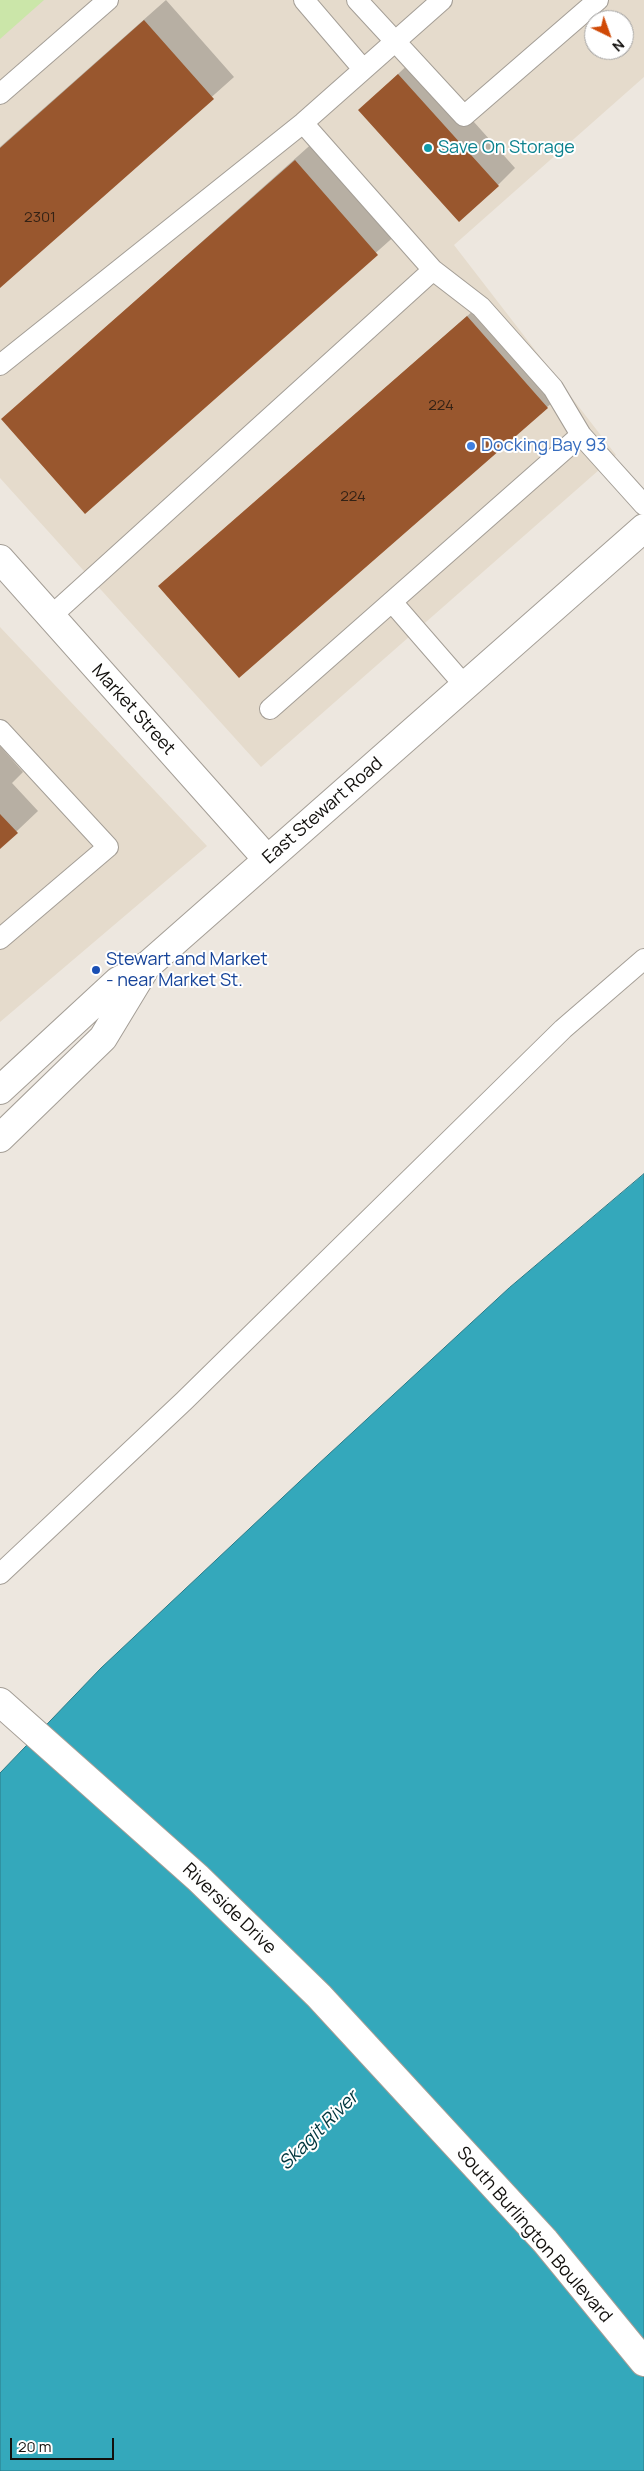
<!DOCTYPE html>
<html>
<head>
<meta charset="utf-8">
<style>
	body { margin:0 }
	#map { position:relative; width:644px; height:2471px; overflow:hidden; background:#ede7df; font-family:Manrope,sans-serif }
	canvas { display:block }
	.north { position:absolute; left:584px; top:10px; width:50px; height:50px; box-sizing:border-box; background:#fff; border:1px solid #a09f9e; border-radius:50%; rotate:138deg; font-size:14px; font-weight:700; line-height:20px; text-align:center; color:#12100d }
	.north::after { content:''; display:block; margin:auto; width:18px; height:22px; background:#d04a07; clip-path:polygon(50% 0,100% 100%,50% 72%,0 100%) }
	.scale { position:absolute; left:10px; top:2438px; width:104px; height:22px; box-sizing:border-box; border:2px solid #12100d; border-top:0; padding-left:6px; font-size:15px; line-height:18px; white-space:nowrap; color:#12100d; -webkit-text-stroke:4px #fff; paint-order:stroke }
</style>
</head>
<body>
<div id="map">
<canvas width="644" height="2471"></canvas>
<div class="north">N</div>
<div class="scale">20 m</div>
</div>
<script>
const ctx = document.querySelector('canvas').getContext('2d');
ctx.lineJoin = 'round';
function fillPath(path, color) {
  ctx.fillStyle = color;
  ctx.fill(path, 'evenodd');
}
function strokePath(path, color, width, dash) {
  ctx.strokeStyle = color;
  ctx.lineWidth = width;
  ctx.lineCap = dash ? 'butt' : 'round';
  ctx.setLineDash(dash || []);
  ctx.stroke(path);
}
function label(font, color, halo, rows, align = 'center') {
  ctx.font = font + ' Manrope,sans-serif';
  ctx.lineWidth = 4;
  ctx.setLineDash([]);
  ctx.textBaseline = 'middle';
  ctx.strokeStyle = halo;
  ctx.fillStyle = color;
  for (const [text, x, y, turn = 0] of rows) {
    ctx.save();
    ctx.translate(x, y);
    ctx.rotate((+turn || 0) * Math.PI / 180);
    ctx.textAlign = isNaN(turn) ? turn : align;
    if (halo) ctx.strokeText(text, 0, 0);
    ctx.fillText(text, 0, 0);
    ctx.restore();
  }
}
fillPath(new Path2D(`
	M 0,0 L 644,0 L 644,77 L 454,245 L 616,455 L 261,767 L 0,478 ZM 594,20 L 624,20 L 624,50 L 594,50 Z
	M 0,627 L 207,846 L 0,1022 Z`), '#e5dbcc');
fillPath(new Path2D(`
	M 0,0 L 44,0 L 0,39 Z`), '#cbe6a9');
const water = new Path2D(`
	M 644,1174 L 644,2471 L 0,2471 L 0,1773 L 101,1668 L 315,1467 L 509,1288 Z`);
fillPath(water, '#34a8bb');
strokePath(water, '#2a7a87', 1);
fillPath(new Path2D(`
	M 166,0 L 234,77 L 0,286 L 0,147 Z
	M 416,57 L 515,168 L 498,185 L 360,110 Z
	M 316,140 L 398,233 L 85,512 L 3,419 Z
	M 474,310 L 554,401 L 240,676 L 166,580 Z
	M 0,746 L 23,772 L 12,783 L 38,811 L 0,847 Z`), '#0003');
fillPath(new Path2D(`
	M 144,20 L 214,99 L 0,288 L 0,148 Z
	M 398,74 L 499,186 L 459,222 L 358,110 Z
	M 295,160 L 378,255 L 85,514 L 1,419 Z
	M 467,316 L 548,408 L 239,678 L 158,586 Z
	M 0,814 L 18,833 L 0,849 Z`), '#99572e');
const lane = new Path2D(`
	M 304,0 L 363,69
	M 357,0 L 464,116 L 598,0
	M 0,94 L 108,0
	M 433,270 L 481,307 L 553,388 L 581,435
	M 0,365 L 303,123 L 442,0
	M 392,602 L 465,686
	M 50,617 L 433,270 L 303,123
	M 270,709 L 581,435 L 644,505
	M 0,730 L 108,847 L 0,939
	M 0,1574 L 184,1401 L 563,1029 L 644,959`);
const street = new Path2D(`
	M 0,559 L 267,859`);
const secondary = new Path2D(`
	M 0,1090 L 118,981 L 148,965 L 644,528
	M 0,1138 L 103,1038 L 143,972
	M 0,1702 L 198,1878 L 319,1996 L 545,2241 L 644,2362`);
strokePath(lane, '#a49e96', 22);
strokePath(street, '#a49e96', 30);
strokePath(secondary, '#a49e96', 30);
strokePath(lane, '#fff', 20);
strokePath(street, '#fff', 28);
strokePath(secondary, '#fff', 28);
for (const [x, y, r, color] of [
	[428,148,5,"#0f9aa8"],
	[471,446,5,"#3f7fe0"],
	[96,970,5,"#1a4fb4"]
]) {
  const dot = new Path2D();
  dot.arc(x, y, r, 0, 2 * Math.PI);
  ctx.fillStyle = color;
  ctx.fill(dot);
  strokePath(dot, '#fff', 2);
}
label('15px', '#342215', null, [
	["2301",40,218],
	["224",441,406],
	["224",353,497]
]);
label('18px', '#0d838f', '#fff', [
	["Save On Storage",438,148]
], 'left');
label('18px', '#366cbe', '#fff', [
	["Docking Bay 93",481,446]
], 'left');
label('18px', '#12100d', '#fff', [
	["Market Street",133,710,48],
	["East Stewart Road",323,811,-41],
	["Riverside Drive",229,1909,44],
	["South Burlington Boulevard",534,2235,49]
]);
label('18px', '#164399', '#fff', [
	["Stewart and Market",106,960],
	["- near Market St.",106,981]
], 'left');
label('italic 19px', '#00373e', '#fff', [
	["Skagit River",319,2131,-45]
]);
</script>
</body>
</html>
